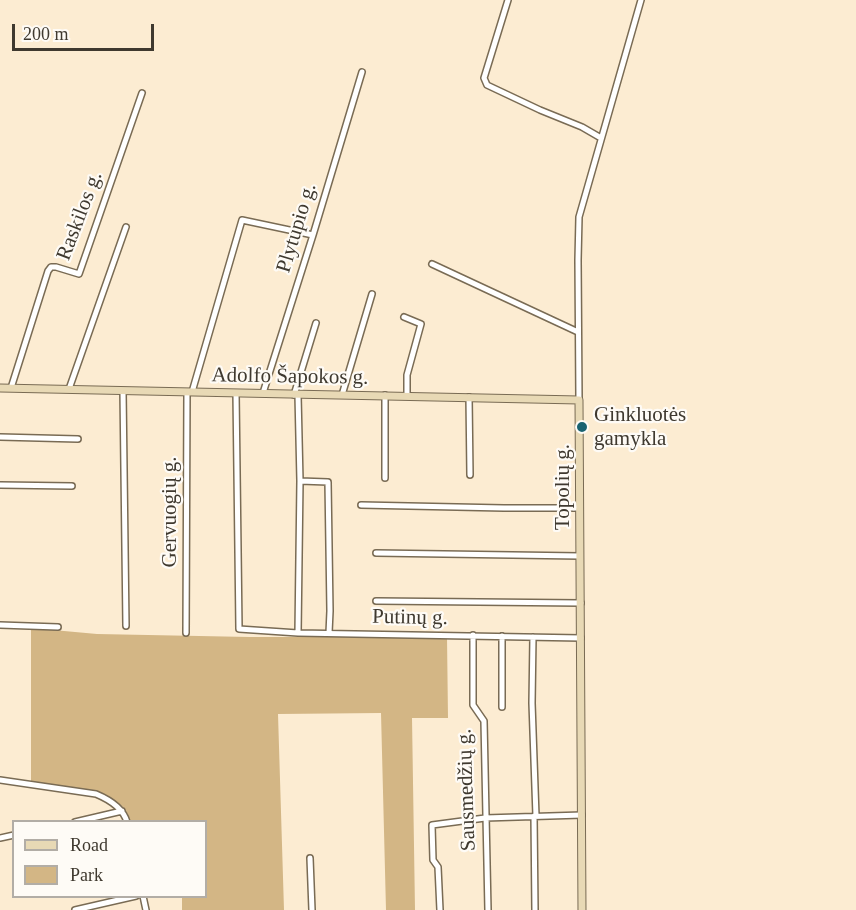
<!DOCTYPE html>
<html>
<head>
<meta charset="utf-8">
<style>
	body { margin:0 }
	#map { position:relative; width:856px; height:910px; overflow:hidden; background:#fcecd2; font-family:"Times New Roman",serif }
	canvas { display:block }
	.legend { position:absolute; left:12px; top:820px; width:195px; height:78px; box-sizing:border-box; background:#fefbf6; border:2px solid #b2ada6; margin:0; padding:8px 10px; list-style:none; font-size:18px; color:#3f392f }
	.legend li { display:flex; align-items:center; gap:12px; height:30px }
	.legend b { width:30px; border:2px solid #b2ada6 }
	.scale { position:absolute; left:12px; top:24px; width:142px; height:27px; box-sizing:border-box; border:3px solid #3f392f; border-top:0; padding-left:8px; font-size:18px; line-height:21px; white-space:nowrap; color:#3f392f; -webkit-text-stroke:4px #fefbf6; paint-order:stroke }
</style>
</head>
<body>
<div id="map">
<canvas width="856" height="910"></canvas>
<ul class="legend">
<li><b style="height:8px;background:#e8d9b5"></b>Road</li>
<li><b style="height:16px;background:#d3b685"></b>Park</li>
</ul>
<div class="scale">200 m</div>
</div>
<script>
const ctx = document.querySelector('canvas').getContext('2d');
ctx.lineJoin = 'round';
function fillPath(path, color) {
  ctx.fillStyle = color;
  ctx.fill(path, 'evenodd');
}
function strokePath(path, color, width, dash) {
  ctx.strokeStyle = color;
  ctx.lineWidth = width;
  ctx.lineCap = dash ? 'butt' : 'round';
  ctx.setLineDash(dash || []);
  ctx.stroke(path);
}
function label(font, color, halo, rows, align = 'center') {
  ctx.font = font + ' "Times New Roman",serif';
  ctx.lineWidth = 4.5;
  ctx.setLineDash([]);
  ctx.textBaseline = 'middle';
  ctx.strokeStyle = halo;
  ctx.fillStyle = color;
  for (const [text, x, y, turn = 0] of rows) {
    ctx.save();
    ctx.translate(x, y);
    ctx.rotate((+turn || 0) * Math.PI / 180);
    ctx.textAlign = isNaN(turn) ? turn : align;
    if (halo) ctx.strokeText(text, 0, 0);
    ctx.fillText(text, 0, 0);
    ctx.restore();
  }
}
fillPath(new Path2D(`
	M 31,628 L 97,634 L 250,637 L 447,637 L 448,718 L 412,718 L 415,910 L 386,910 L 381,713 L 278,714 L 284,910 L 182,910 L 182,897 L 206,896 L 206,822 L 130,821 C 124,787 58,786 31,782 Z`), '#d3b685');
const street = new Path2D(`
	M 508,0 L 484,78 L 487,85 L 540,110 L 582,127 L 601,138
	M 432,264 L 578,332
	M 404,317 L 421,324 L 407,375 L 407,396
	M 11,388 L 48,271 L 51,267 L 56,267 L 79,274 L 142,93
	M 69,389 L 126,227
	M 123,391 L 126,626
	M 192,392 L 242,220 L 313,235
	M 236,393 L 239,629 L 298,633 L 581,638
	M 263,393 L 313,235 L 362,72
	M 294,395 L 316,323
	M 298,395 L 300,481 L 298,633
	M 342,395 L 372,294
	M 385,395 L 385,478
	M 469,397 L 470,475
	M 579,400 L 578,260 L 579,217 L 641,0
	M 0,437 L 78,439
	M 300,481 L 328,482 L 330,611 L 329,633
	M 0,485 L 72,486
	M 361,505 L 504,508 L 580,508
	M 376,553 L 580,556
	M 376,601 L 581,603
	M 0,625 L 58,627
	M 186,633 L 187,392
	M 473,635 L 473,705 L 484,721 L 488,910
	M 533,637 L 532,703 L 536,816
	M 502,707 L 502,636
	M 0,780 L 96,794 C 108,799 123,808 127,822
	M 534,816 L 535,910
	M 75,822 L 122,811
	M 0,838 L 14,835
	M 310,858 L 312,910
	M 143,896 L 146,910
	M 75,910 L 136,896
	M 440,910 L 438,867 L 433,860 L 432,825 L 485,818 L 582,815`);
const secondary = new Path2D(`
	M 0,388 L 579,400 L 582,910`);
strokePath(street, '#796b54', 8);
strokePath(secondary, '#796b54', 9);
strokePath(street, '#fff', 5);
strokePath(secondary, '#e8d9b5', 7);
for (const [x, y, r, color] of [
	[582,427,6,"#1a6371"]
]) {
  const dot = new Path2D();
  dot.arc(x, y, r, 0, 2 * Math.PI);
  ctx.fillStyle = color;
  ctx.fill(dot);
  strokePath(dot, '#fefbf6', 2);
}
label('21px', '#3f392f', '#fefbf6', [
	["Raskilos g.",80,216,-69],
	["Plytupio g.",297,228,-73],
	["Adolfo Šapokos g.",290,377,1],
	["Topolių g.",563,487,-90],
	["Gervuogių g.",170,512,-90],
	["Putinų g.",410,618,1],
	["Sausmedžių g.",467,790,-92]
]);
label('21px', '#3f392f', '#fefbf6', [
	["Ginkluotės",594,415],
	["gamykla",594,439]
], 'left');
</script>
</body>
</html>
